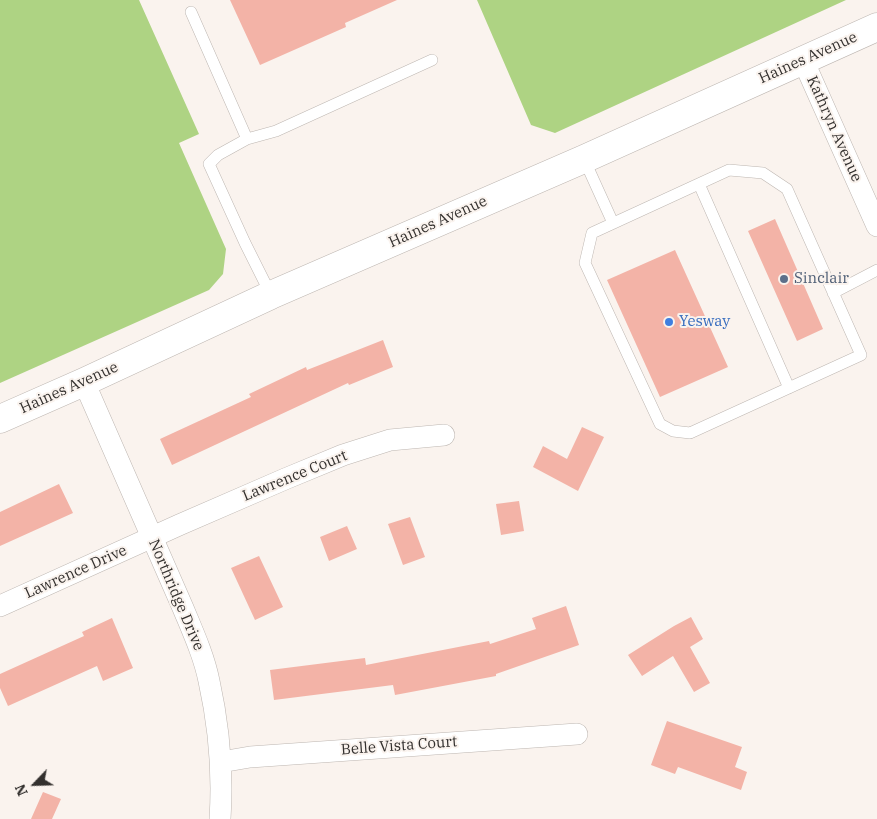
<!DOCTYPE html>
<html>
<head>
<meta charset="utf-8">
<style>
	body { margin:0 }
	#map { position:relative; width:877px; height:819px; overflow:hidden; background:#faf3ee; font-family:"IBM Plex Serif",serif }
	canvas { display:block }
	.north { position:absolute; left:10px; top:759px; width:50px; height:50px; -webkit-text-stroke:4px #faf3ee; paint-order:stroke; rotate:246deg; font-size:14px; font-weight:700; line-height:20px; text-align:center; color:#33302e }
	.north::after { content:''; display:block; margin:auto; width:18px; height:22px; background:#33302e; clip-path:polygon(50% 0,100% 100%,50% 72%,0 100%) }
</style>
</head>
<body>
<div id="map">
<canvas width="877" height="819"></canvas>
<div class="north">N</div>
</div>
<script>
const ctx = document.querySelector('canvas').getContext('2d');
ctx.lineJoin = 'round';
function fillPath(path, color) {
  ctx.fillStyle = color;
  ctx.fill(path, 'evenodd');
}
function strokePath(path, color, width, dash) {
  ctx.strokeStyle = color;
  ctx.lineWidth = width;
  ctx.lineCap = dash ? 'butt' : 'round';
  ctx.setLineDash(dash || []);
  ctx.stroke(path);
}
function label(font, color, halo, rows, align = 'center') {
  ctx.font = font + ' "IBM Plex Serif",serif';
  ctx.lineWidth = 4;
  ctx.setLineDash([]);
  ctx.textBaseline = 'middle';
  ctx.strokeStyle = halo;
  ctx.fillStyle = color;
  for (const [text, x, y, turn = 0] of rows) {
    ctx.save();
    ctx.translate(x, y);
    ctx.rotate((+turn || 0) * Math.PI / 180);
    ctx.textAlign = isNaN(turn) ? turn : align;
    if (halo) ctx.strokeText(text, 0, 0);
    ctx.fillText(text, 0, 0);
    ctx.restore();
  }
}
fillPath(new Path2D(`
	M 0,0 L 139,0 L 199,134 L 179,143 L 226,249 L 223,274 L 209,290 L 0,383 Z
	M 477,0 L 846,0 L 555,133 L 531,125 Z`), '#aed383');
fillPath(new Path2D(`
	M 230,0 L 397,0 L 345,23 L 346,27 L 260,65 Z
	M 775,219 L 823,329 L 797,341 L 748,231 Z
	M 675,250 L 728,367 L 660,397 L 607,280 Z
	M 383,340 L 393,367 L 349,385 L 348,383 L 172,465 L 160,439 L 251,397 L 249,394 L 306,367 L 307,370 Z
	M 582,427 L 604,437 L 578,491 L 533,467 L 543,446 L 567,459 Z
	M 59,484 L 73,513 L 0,546 L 0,512 Z
	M 519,501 L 524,531 L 501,535 L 496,504 Z
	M 410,517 L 425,557 L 403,565 L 388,524 Z
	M 347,526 L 357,549 L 329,561 L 320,537 Z
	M 259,556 L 283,607 L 255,620 L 231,568 Z
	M 566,606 L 579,645 L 496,674 L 496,676 L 395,695 L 393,685 L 274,700 L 270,670 L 365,658 L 366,665 L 489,641 L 490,644 L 536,629 L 532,618 Z
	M 691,617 L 703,639 L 690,647 L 710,683 L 694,692 L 673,656 L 642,676 L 628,655 L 674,626 Z
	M 112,618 L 133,668 L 103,681 L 97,666 L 8,706 L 0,688 L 0,674 L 84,636 L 82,632 Z
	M 667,721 L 742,747 L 735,767 L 747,772 L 741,790 L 678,767 L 675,774 L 651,765 Z
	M 43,792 L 61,799 L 52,819 L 31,819 Z`), '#f3b3a7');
const service = new Path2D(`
	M 191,12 L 247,139
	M 584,159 L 613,223
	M 729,170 L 763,173 L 787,189 L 861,355 L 690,433 L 673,431 L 660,424 L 585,263 L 592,233 Z
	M 699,184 L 789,388
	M 833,293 L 877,270
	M 271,295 L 245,243 L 209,164 L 218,155 L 247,139 L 276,131 L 432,60`);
const minor = new Path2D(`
	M 803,60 L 877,226
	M 84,382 L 183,608 C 193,632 204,656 209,681 C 219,726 223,773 220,819
	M 0,606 L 179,525 L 285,479 L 343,455 L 390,440 L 444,435
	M 221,762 L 250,757 L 577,734`);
const secondary = new Path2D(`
	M 0,419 L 84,382 L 271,295 L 584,159 L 877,27`);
strokePath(service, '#bdb6b1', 12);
strokePath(minor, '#bdb6b1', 22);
strokePath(secondary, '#bdb6b1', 29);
strokePath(service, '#fff', 11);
strokePath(minor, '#fff', 21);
strokePath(secondary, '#fff', 28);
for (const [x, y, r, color] of [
	[784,279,5,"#5c6f8a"],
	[669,322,5,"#3f7fe0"]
]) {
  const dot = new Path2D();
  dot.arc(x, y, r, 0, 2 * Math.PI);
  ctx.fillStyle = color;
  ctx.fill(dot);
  strokePath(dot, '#faf3ee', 2);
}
label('15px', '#33302e', '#faf3ee', [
	["Haines Avenue",808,58,-24],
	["Kathryn Avenue",834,129,66],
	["Haines Avenue",438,222,-24],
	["Haines Avenue",69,388,-24],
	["Lawrence Court",295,476,-22],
	["Lawrence Drive",76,572,-24],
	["Northridge Drive",176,595,67],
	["Belle Vista Court",399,746,-4]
]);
label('15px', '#4e5e75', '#faf3ee', [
	["Sinclair",794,279]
], 'left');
label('15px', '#366cbe', '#faf3ee', [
	["Yesway",679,322]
], 'left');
</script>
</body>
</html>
